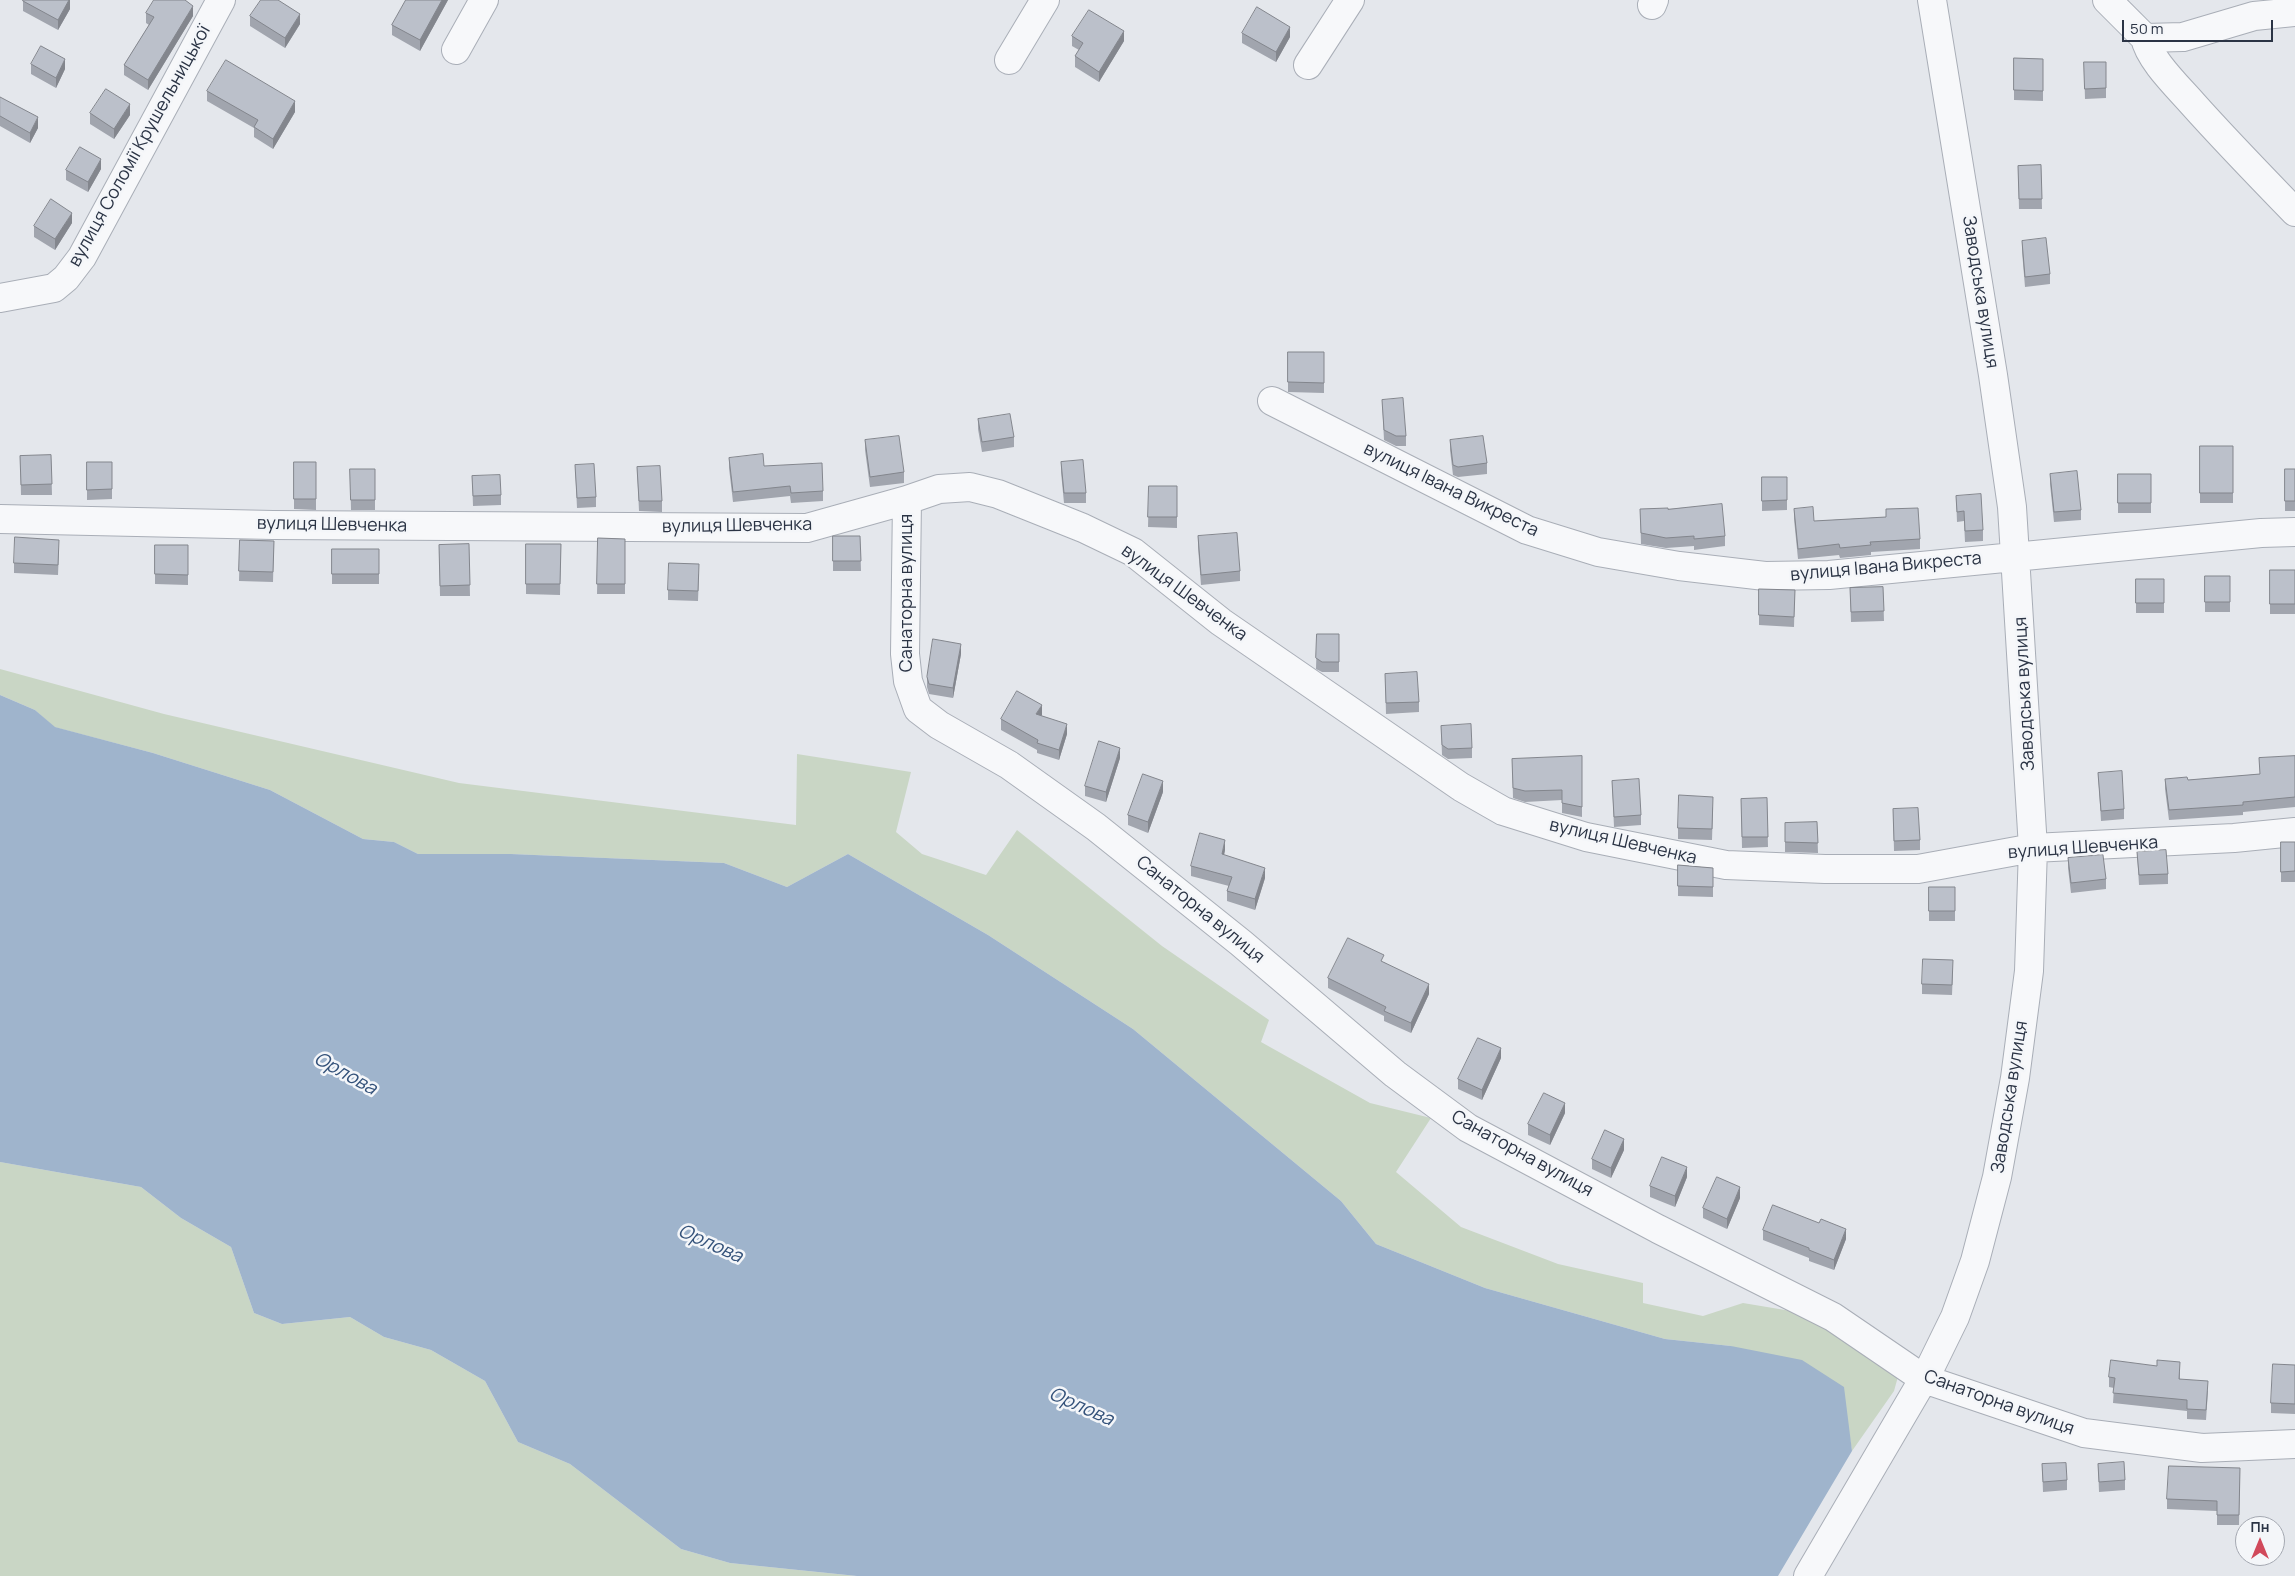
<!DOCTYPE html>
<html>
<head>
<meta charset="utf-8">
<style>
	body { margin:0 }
	#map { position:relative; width:2295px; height:1576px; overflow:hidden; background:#e4e7ec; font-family:Manrope,sans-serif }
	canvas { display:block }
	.north { position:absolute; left:2235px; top:1516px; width:50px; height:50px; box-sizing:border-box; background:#f4f6f9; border:1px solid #a4a8b1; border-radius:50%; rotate:0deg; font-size:14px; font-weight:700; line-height:20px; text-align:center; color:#2b3445 }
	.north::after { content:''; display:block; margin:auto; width:18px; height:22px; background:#d1495b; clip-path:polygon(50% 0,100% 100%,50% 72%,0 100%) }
	.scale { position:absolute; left:2122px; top:20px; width:151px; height:22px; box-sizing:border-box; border:2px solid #2b3445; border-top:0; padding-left:6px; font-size:15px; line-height:18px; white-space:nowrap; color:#2b3445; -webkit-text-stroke:4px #f4f6f9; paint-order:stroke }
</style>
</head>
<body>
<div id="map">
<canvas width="2295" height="1576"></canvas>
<div class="north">Пн</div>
<div class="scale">50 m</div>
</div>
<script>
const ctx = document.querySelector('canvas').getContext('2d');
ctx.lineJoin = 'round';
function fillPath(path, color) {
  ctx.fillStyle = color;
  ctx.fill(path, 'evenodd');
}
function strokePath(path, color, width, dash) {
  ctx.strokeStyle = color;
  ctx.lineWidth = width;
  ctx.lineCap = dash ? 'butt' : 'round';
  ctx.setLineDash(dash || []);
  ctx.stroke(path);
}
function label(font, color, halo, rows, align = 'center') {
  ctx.font = font + ' Manrope,sans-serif';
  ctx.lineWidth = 5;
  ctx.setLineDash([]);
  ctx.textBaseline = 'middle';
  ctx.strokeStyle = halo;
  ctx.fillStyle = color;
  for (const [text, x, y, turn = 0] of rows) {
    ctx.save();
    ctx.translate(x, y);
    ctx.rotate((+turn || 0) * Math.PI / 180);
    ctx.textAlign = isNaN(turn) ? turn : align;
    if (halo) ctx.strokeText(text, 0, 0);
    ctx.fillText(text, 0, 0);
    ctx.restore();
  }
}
fillPath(new Path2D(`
	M 0,669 L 164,714 L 459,783 L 796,825 L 797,754 L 911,772 L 896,832 L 922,854 L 986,875 L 1017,830 L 1162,946 L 1269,1020 L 1261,1042 L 1370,1103 L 1431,1118 L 1396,1172 L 1461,1227 L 1558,1264 L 1643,1283 L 1643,1303 L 1703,1316 L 1743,1303 L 1791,1311 L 1880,1351 L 1899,1373 L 1894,1391 L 1852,1451 L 1848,1426 L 1731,1346 L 1665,1339 L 1485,1288 L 1376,1244 L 1341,1201 L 1133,1029 L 988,935 L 848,854 L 787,887 L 724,863 L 511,854 L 418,854 L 394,842 L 363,839 L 270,790 L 153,753 L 54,727 L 35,710 L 0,695 Z
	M 0,1162 L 141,1187 L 181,1218 L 231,1247 L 254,1313 L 282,1324 L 350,1317 L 384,1337 L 431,1350 L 485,1381 L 518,1442 L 570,1464 L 681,1549 L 730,1563 L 857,1576 L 0,1576 Z`), '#c9d6c5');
fillPath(new Path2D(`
	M 0,695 L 35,710 L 55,727 L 153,753 L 270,790 L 363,839 L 394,842 L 418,854 L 511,854 L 724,863 L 787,887 L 848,854 L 988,935 L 1133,1029 L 1341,1201 L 1376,1244 L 1485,1288 L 1665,1339 L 1731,1346 L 1802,1360 L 1844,1387 L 1852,1451 L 1778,1576 L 857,1576 L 730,1563 L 681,1549 L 570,1464 L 518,1442 L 485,1381 L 431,1350 L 384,1337 L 350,1317 L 282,1324 L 254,1313 L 231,1247 L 181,1218 L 141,1187 L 0,1162 Z`), '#9fb4cc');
const minor = new Path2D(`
	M 2107,0 L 2145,38
	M 1652,5 L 1654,0
	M 2145,38 C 2149,59 2177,86 2192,103 C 2225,140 2260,176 2295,212
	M 2145,38 L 2183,37 L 2254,16 L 2295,12
	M 456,50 L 484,0
	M 1009,60 L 1045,0
	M 1308,65 L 1350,0
	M 0,298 L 54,288 L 66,278 L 82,257 L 221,0
	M 1272,401 L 1527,530 L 1598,552 L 1679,566 L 1765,576 L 1829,575 L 2261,533 L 2295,532
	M 907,500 L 905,654 L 908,681 L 918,709 L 939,725 L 1009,765 L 1096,827 L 1241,943 L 1395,1074 L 1468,1128 L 1658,1229 L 1833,1317 L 1924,1379 L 2084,1433 L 2202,1448 L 2295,1444
	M 0,519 L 273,525 L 807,528 L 907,500 L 939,489 L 970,487 L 998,494 L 1083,528 L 1133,552 L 1221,622 L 1461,787 L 1503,811 L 1586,837 L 1726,865 L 1825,869 L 1918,869 L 2033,848 L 2234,838 L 2295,832
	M 1808,1576 L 1930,1368 L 1955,1317 L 1975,1261 L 1997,1177 L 2015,1078 L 2029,971 L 2033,848 L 2012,507 L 1993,375 L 1932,0`);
strokePath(minor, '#a9aeb7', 30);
strokePath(minor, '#f7f8fa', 28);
fillPath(new Path2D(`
	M 70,0 L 70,9 L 58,30 L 23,11 L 23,1 Z
	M 406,0 L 448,0 L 420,51 L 392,35 L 392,25 Z
	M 146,13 L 193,16 L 148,90 L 124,75 L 124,65 L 149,25 L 146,23 Z
	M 250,16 L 300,24 L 285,48 L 250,26 Z
	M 1242,33 L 1290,37 L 1276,62 L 1242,43 Z
	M 1072,36 L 1124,41 L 1099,82 L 1075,67 L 1075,56 L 1079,50 L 1072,46 Z
	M 2014,58 L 2043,59 L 2043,101 L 2014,100 Z
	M 2084,62 L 2106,62 L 2106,98 L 2085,99 Z
	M 31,64 L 65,69 L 56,88 L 31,74 Z
	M 207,91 L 295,112 L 273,149 L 254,137 L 254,128 L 207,101 Z
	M 0,97 L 38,128 L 30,143 L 0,126 Z
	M 90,113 L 130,115 L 114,139 L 90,124 Z
	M 2041,165 L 2042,209 L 2019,209 L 2018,166 Z
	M 101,169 L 88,192 L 66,180 L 66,170 Z
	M 72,223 L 55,250 L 34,237 L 34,226 Z
	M 2022,241 L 2050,274 L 2050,284 L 2025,287 L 2022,251 Z
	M 1288,352 L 1324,352 L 1324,393 L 1288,392 Z
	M 1382,400 L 1406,436 L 1406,446 L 1396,446 L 1384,440 Z
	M 978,419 L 1014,437 L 1014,447 L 982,452 L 978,429 Z
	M 865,440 L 904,472 L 904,483 L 870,487 L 865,450 Z
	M 1450,440 L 1487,463 L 1487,474 L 1458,477 L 1453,475 L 1450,450 Z
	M 2200,446 L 2233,446 L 2233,503 L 2200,503 Z
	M 51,455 L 52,495 L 21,495 L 20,456 Z
	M 729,458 L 823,491 L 823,501 L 791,503 L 790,496 L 733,502 L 729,468 Z
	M 87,462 L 112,462 L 112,499 L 87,500 Z
	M 294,462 L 316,462 L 316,510 L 294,509 Z
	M 1061,462 L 1086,493 L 1086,503 L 1064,503 L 1061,472 Z
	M 575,465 L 596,497 L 596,507 L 577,508 Z
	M 637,467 L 662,501 L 662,512 L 639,511 Z
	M 350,469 L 375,469 L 375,510 L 351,510 Z
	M 2285,469 L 2295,469 L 2295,511 L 2285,511 Z
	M 2050,474 L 2081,510 L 2081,520 L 2054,522 L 2050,484 Z
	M 2118,474 L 2151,474 L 2151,513 L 2118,513 Z
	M 472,476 L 501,495 L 501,505 L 473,506 Z
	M 1762,477 L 1787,477 L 1787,510 L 1762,511 Z
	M 1149,486 L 1177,486 L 1177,528 L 1148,527 Z
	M 1956,496 L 1983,530 L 1983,541 L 1965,542 L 1964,521 L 1957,522 Z
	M 1640,509 L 1668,509 L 1725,536 L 1725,546 L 1694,550 L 1694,546 L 1666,548 L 1641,544 Z
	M 1794,509 L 1814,521 L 1886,517 L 1886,509 L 1920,539 L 1920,549 L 1871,552 L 1871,555 L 1840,558 L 1839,555 L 1798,559 L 1794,519 Z
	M 833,536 L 860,536 L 861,571 L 833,571 Z
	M 1198,536 L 1240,571 L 1240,581 L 1201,585 L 1198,547 Z
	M 598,538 L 625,539 L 625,594 L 597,594 Z
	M 240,540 L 274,541 L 273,582 L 239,581 Z
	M 469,544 L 470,596 L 440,596 L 439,545 Z
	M 526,544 L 561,544 L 560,595 L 526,594 Z
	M 155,545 L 188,545 L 188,585 L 155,584 Z
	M 332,549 L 379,549 L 379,584 L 332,584 Z
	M 59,550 L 58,575 L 14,573 L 14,563 Z
	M 2270,570 L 2295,570 L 2295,614 L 2270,614 Z
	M 699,574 L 698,601 L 668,600 L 668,590 Z
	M 2205,576 L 2230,576 L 2230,612 L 2205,612 Z
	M 2136,579 L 2164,579 L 2164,613 L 2136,613 Z
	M 1883,587 L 1884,621 L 1851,622 L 1850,588 Z
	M 1759,589 L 1795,590 L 1794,627 L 1759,625 Z
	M 1317,634 L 1339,634 L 1339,672 L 1322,672 L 1316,669 Z
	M 961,654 L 953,698 L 929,694 L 927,687 L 927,677 Z
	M 1385,674 L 1419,702 L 1419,712 L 1386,714 Z
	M 1041,715 L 1067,734 L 1059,760 L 1037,753 L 1037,750 L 1001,730 L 1001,719 Z
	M 1441,726 L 1472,748 L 1472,758 L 1448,759 L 1442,755 Z
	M 1582,756 L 1582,817 L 1562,813 L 1562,800 L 1525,802 L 1513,798 L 1512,759 Z
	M 2295,756 L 2295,807 L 2243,812 L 2243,815 L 2169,820 L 2165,789 L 2165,779 L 2188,780 L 2260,774 L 2259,758 Z
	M 1120,758 L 1106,802 L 1085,796 L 1085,786 Z
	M 2098,773 L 2124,809 L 2124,819 L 2101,821 Z
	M 1612,781 L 1641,815 L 1641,825 L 1614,827 Z
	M 1163,792 L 1148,833 L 1128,825 L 1128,815 Z
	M 1767,798 L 1768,847 L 1742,848 L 1741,799 Z
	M 1713,807 L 1712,840 L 1678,839 L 1678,828 Z
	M 1893,809 L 1920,840 L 1920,850 L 1894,851 Z
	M 1817,822 L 1818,853 L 1785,852 L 1785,823 Z
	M 2281,842 L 2295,842 L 2295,882 L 2281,882 Z
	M 1225,850 L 1224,855 L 1265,878 L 1255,910 L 1227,901 L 1227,891 L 1229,886 L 1191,876 L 1191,866 Z
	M 2137,852 L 2168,874 L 2168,884 L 2139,885 Z
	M 2068,858 L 2106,879 L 2106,889 L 2071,893 L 2068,868 Z
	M 1678,865 L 1713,868 L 1713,897 L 1678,896 Z
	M 1929,887 L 1955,887 L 1955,921 L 1929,921 Z
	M 1384,962 L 1429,994 L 1411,1033 L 1384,1021 L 1384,1016 L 1328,988 L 1328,978 Z
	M 1953,970 L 1952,995 L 1922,994 L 1922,984 Z
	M 1501,1058 L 1482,1100 L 1458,1089 L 1458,1079 Z
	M 1565,1113 L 1550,1145 L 1528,1135 L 1528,1124 Z
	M 1624,1150 L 1611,1178 L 1592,1169 L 1592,1159 Z
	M 1687,1177 L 1675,1207 L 1650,1197 L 1650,1186 Z
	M 1740,1198 L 1727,1229 L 1703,1218 L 1703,1208 Z
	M 1763,1230 L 1846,1239 L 1834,1270 L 1809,1261 L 1809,1258 L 1763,1240 Z
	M 2295,1365 L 2295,1414 L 2271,1413 L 2271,1403 Z
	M 2180,1372 L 2180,1379 L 2208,1391 L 2206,1420 L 2187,1419 L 2187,1411 L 2113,1403 L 2114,1388 L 2109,1387 L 2109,1377 Z
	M 2042,1464 L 2067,1480 L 2067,1490 L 2043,1492 Z
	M 2098,1464 L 2125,1480 L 2125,1490 L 2099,1492 Z
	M 2240,1468 L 2239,1525 L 2217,1525 L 2217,1511 L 2167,1509 L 2167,1499 Z`), '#a1a5ae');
fillPath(new Path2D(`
	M 69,0 L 70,0 L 70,9 L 58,30 L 58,20 Z
	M 442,0 L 448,0 L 420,51 L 420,40 Z
	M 193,6 L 193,16 L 148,90 L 148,80 Z
	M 300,14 L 300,24 L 285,48 L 285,38 Z
	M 1290,27 L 1290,37 L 1276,62 L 1276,52 Z
	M 1124,31 L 1124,41 L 1099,82 L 1099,72 Z
	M 65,59 L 65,69 L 56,88 L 56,78 Z
	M 295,101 L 295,112 L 273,149 L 273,139 Z
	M 130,104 L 130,115 L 114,139 L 114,129 Z
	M 38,117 L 38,128 L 30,143 L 30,133 Z
	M 101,159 L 101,169 L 88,192 L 88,182 Z
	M 72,213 L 72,223 L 55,250 L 55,239 Z
	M 961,644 L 961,654 L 953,698 L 953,688 Z
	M 1042,705 L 1042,715 L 1036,724 L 1036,714 Z
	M 1067,724 L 1067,734 L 1059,760 L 1059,750 Z
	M 1120,748 L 1120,758 L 1106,802 L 1106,792 Z
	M 1163,781 L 1163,792 L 1148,833 L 1148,822 Z
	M 1225,840 L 1225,850 L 1222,864 L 1222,854 Z
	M 1265,868 L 1265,878 L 1255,910 L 1255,899 Z
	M 1429,984 L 1429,994 L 1411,1033 L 1411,1023 Z
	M 1501,1048 L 1501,1058 L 1482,1100 L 1482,1090 Z
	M 1565,1103 L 1565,1113 L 1550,1145 L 1550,1135 Z
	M 1624,1139 L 1624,1150 L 1611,1178 L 1611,1168 Z
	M 1687,1167 L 1687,1177 L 1675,1207 L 1675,1196 Z
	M 1740,1187 L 1740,1198 L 1727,1229 L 1727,1219 Z
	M 1846,1229 L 1846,1239 L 1834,1270 L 1834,1260 Z`), '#83868d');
const building = new Path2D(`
	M 23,0 L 69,0 L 58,20 L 23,1 Z
	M 154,0 L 185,0 L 193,6 L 148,80 L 124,65 L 154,17 L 146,13 Z
	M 261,0 L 278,0 L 300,14 L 285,38 L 250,16 Z
	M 406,0 L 442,0 L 420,40 L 392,25 Z
	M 1257,7 L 1290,27 L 1276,52 L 1242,33 Z
	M 1089,10 L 1124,31 L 1099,72 L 1075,56 L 1083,43 L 1072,36 Z
	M 41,46 L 65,59 L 56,78 L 31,64 Z
	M 2014,58 L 2043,59 L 2043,91 L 2014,90 Z
	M 226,60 L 295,101 L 273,139 L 254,127 L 258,120 L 207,91 Z
	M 2084,62 L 2106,62 L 2106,88 L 2085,89 Z
	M 106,89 L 130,104 L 114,129 L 90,113 Z
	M 0,97 L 38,117 L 30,133 L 0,116 Z
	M 80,147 L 101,159 L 88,182 L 66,170 Z
	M 2041,165 L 2042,199 L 2019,199 L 2018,166 Z
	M 51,199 L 72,213 L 55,239 L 34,226 Z
	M 2046,238 L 2050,274 L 2025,277 L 2022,241 Z
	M 1288,352 L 1324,352 L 1324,383 L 1288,382 Z
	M 1403,398 L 1406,436 L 1396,436 L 1384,430 L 1382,400 Z
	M 1010,414 L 1014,437 L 982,442 L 978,419 Z
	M 899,436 L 904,472 L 870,477 L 865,440 Z
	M 1483,436 L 1487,463 L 1458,467 L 1453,465 L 1450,440 Z
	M 2200,446 L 2233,446 L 2233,493 L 2200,493 Z
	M 763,454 L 764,466 L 822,463 L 823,491 L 791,493 L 790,486 L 733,492 L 729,458 Z
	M 51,455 L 52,484 L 21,485 L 20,456 Z
	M 1083,460 L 1086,493 L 1064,493 L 1061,462 Z
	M 87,462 L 112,462 L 112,489 L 87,490 Z
	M 294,462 L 316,462 L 316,499 L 294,499 Z
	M 594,464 L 596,497 L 577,498 L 575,465 Z
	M 660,466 L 662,501 L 639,501 L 637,467 Z
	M 350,469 L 375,469 L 375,500 L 351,500 Z
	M 2285,469 L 2295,469 L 2295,501 L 2285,501 Z
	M 2077,471 L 2081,510 L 2054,512 L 2050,474 Z
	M 2118,474 L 2151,474 L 2151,503 L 2118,503 Z
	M 500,475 L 501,495 L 473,496 L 472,476 Z
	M 1762,477 L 1787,477 L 1787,500 L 1762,501 Z
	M 1149,486 L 1177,486 L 1177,517 L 1148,517 Z
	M 1981,494 L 1983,530 L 1965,531 L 1964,511 L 1957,512 L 1956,496 Z
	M 1722,504 L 1725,536 L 1694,539 L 1694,536 L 1666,538 L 1641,533 L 1640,509 L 1668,508 L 1668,509 Z
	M 1813,507 L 1814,521 L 1886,517 L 1886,509 L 1918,508 L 1920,539 L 1870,542 L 1871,545 L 1840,548 L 1839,544 L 1798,549 L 1794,509 Z
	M 1237,533 L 1240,571 L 1201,575 L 1198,536 Z
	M 833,536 L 860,536 L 861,561 L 833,561 Z
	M 15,537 L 59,540 L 58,565 L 14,563 Z
	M 598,538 L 625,539 L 625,584 L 597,584 Z
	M 240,540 L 274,541 L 273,572 L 239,571 Z
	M 469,544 L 470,585 L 440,586 L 439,545 Z
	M 526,544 L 561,544 L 560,584 L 526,584 Z
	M 155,545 L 188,545 L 188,575 L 155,574 Z
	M 332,549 L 379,549 L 379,574 L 332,574 Z
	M 669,563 L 699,564 L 698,591 L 668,590 Z
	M 2270,570 L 2295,570 L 2295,604 L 2270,604 Z
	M 2205,576 L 2230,576 L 2230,602 L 2205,602 Z
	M 2136,579 L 2164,579 L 2164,603 L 2136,603 Z
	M 1883,587 L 1884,611 L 1851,612 L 1850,588 Z
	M 1759,589 L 1795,590 L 1794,617 L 1759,615 Z
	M 1317,634 L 1339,634 L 1339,662 L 1322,662 L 1316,658 Z
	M 933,639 L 961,644 L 953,688 L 929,684 L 927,677 Z
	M 1417,672 L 1419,702 L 1386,703 L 1385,674 Z
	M 1017,691 L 1042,705 L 1036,714 L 1067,724 L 1059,750 L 1037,743 L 1038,740 L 1001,719 Z
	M 1471,724 L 1472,748 L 1448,749 L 1442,745 L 1441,726 Z
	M 1099,741 L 1120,748 L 1106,792 L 1085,786 Z
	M 1582,756 L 1582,807 L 1562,803 L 1562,790 L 1525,791 L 1513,788 L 1512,759 Z
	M 2295,756 L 2295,797 L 2243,802 L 2243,805 L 2169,810 L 2165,779 L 2187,777 L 2188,780 L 2260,774 L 2259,758 Z
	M 2122,771 L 2124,809 L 2101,811 L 2098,773 Z
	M 1143,774 L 1163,781 L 1148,822 L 1128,815 Z
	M 1639,779 L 1641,815 L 1614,817 L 1612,781 Z
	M 1679,795 L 1713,797 L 1712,829 L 1678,828 Z
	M 1767,798 L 1768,837 L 1742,837 L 1741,799 Z
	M 1918,808 L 1920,840 L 1894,841 L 1893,809 Z
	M 1817,822 L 1818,843 L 1785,842 L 1785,823 Z
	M 1200,833 L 1225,840 L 1222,854 L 1265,868 L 1255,899 L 1227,891 L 1232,877 L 1191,866 Z
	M 2281,842 L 2295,842 L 2295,871 L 2281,872 Z
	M 2166,850 L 2168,874 L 2139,875 L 2137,852 Z
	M 2103,855 L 2106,879 L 2071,883 L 2068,858 Z
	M 1678,865 L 1713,868 L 1713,887 L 1678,886 Z
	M 1929,887 L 1955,887 L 1955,911 L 1929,911 Z
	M 1348,938 L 1384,955 L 1381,961 L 1429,984 L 1411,1023 L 1384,1011 L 1386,1007 L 1328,978 Z
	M 1923,959 L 1953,960 L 1952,985 L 1922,984 Z
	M 1478,1038 L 1501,1048 L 1482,1090 L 1458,1079 Z
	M 1544,1093 L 1565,1103 L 1550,1135 L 1528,1124 Z
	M 1605,1130 L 1624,1139 L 1611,1168 L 1592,1159 Z
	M 1662,1157 L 1687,1167 L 1675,1196 L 1650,1186 Z
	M 1717,1177 L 1740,1187 L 1727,1219 L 1703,1208 Z
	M 1773,1205 L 1819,1223 L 1821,1219 L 1846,1229 L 1834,1260 L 1809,1250 L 1809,1248 L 1763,1230 Z
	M 2111,1360 L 2157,1366 L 2157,1360 L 2180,1362 L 2179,1379 L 2208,1381 L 2206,1410 L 2187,1409 L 2187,1400 L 2113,1393 L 2115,1378 L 2109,1377 Z
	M 2273,1364 L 2295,1365 L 2295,1404 L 2271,1403 Z
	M 2124,1462 L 2125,1480 L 2099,1482 L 2098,1464 Z
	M 2066,1463 L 2067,1480 L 2043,1482 L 2042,1464 Z
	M 2169,1466 L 2240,1468 L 2239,1515 L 2217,1515 L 2217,1501 L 2167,1499 Z`);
fillPath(building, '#bbc0ca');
strokePath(building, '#83868d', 1);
label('18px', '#2b3445', '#f4f6f9', [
	["вулиця Соломії Крушельницької",140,146,-61],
	["Заводська вулиця",1980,292,81],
	["вулиця Івана Викреста",1451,490,26],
	["вулиця Шевченка",332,525,1],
	["вулиця Шевченка",737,526,-1],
	["вулиця Івана Викреста",1886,567,-5],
	["Санаторна вулиця",907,593,-90],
	["вулиця Шевченка",1184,593,36],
	["Заводська вулиця",2025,694,-93],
	["вулиця Шевченка",1623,842,13],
	["вулиця Шевченка",2083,848,-4],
	["Санаторна вулиця",1200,910,39],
	["Заводська вулиця",2010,1097,-81],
	["Санаторна вулиця",1522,1154,29],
	["Санаторна вулиця",1999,1403,20]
]);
label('italic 19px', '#34527a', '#f4f6f9', [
	["Орлова",345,1074,29],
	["Орлова",710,1244,24],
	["Орлова",1081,1407,24]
]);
</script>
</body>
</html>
